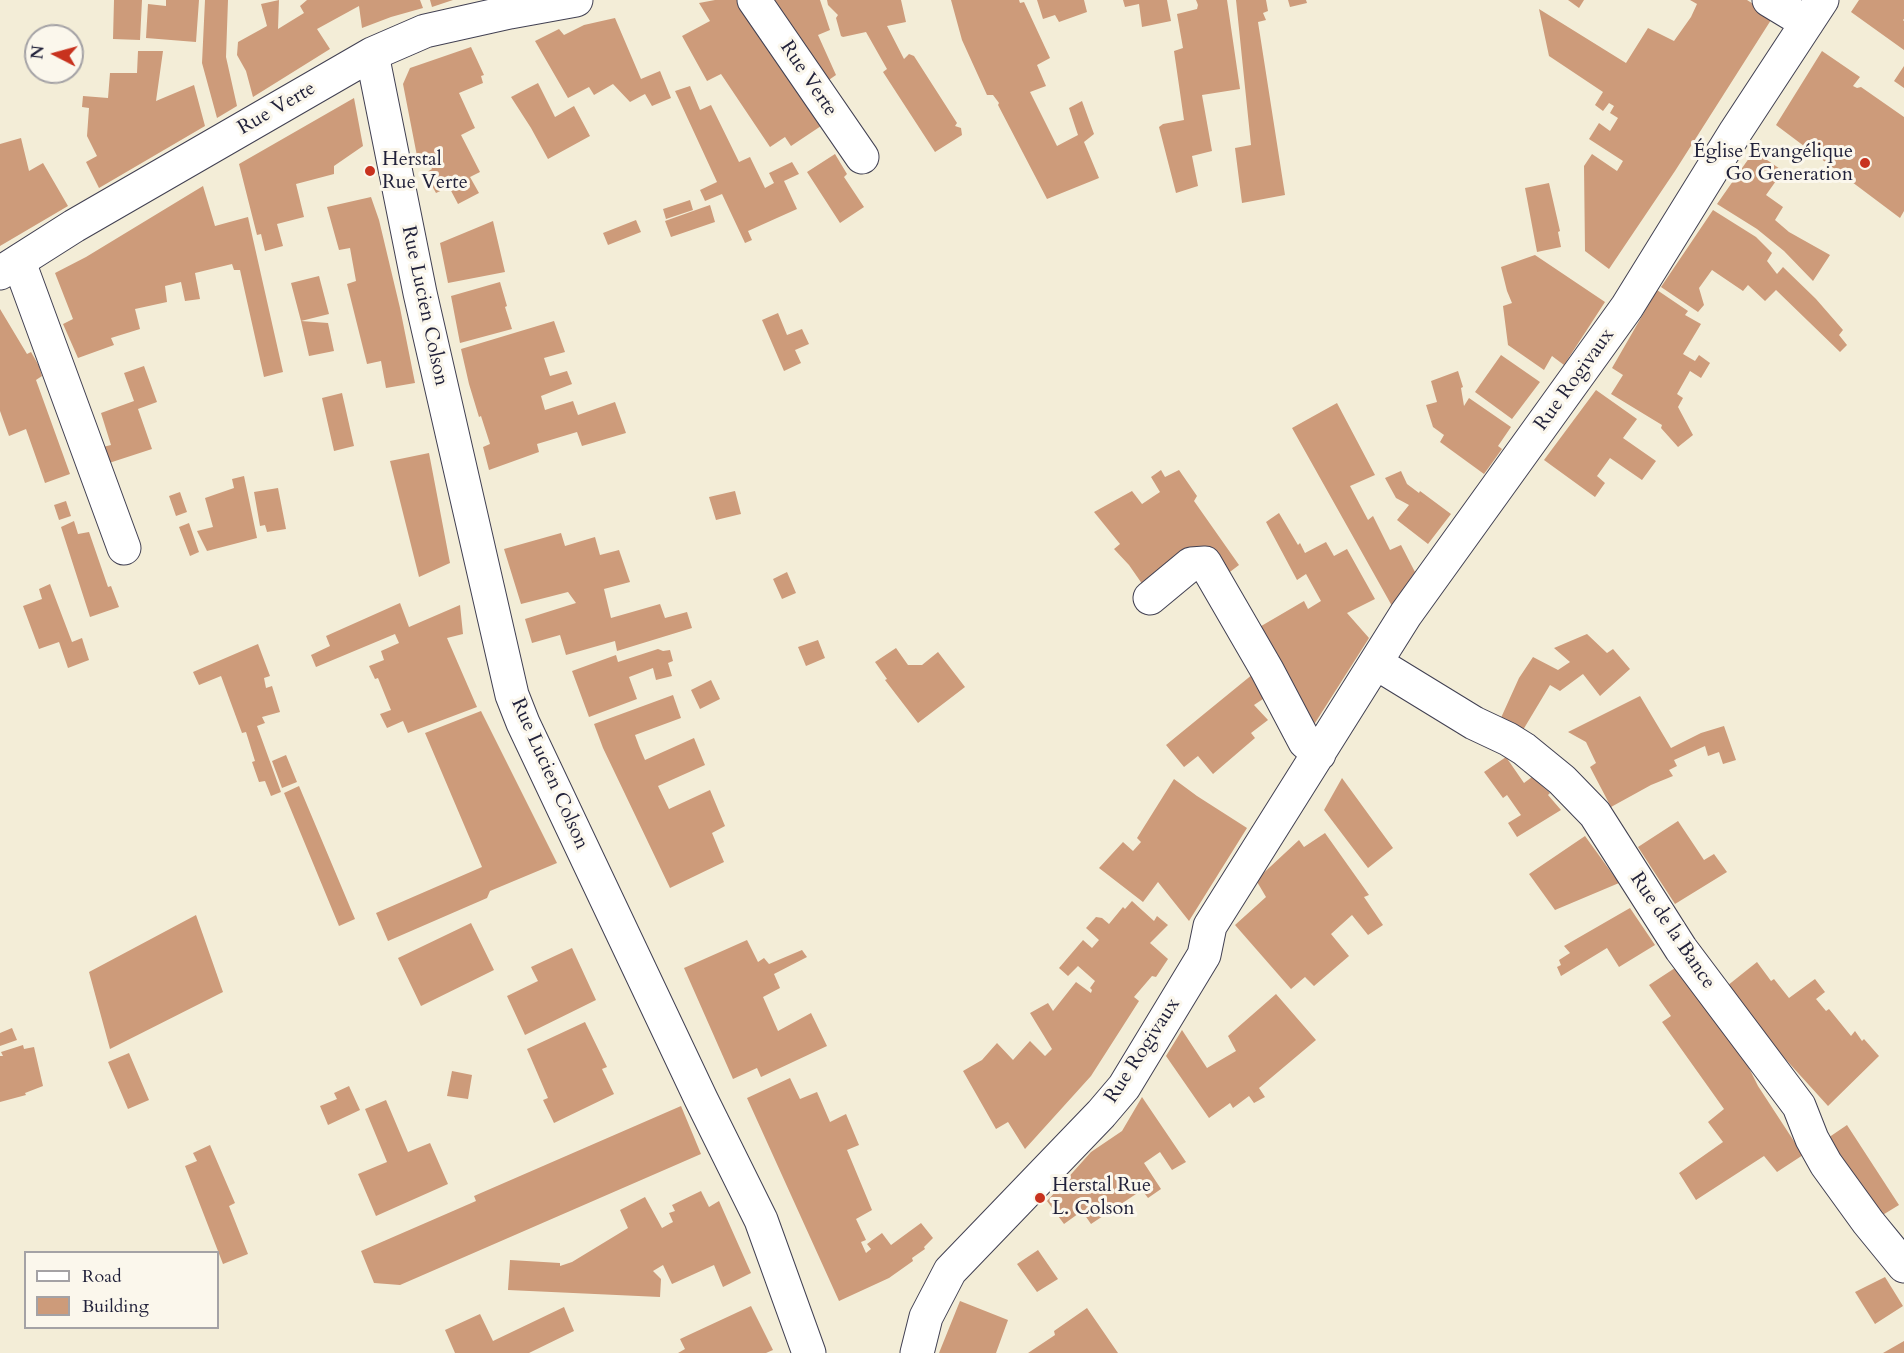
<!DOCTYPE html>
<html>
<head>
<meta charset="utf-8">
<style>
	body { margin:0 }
	#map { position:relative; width:1904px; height:1353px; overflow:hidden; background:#f3edd7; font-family:Cardo,serif }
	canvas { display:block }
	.legend { position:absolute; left:24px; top:1251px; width:195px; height:78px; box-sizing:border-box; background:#fbf7ec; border:2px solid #a4a2a5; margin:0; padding:8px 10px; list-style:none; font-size:18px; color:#22223b }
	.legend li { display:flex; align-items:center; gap:12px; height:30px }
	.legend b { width:30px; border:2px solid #a4a2a5 }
	.north { position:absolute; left:24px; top:24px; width:60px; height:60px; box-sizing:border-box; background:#fbf7ec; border:2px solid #a4a2a5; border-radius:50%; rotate:276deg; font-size:16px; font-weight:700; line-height:24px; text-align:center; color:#22223b }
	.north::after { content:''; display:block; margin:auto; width:21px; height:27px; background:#c8321e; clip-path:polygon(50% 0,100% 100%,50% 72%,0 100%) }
</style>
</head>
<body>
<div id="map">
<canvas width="1904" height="1353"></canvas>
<ul class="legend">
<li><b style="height:8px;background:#fff"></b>Road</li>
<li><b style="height:16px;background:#cd9b7a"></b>Building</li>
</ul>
<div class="north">N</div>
</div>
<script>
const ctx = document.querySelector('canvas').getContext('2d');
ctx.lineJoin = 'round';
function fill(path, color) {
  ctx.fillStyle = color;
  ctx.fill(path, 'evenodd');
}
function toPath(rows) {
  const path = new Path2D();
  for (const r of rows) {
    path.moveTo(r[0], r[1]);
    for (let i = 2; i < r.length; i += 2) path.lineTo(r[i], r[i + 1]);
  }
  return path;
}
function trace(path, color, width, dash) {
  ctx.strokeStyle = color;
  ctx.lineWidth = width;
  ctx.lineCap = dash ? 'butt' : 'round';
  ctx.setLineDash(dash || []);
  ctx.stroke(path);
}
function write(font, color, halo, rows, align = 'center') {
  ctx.font = font + ' Cardo,serif';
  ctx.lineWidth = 6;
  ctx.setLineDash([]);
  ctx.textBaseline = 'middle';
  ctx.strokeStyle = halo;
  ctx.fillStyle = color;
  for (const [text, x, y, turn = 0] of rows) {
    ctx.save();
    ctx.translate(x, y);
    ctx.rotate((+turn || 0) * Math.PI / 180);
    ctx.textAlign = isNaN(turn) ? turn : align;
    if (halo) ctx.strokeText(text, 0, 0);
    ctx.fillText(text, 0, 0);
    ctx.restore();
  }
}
const building = toPath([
	[114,0,142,0,140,40,113,39],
	[166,0,199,0,196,42,146,38,148,4,166,6],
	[205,0,228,0,226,57,237,106,217,118,202,63],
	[279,0,278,29,304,13,300,6,307,0,420,0,423,8,391,17,362,28,359,6,317,29,330,49,253,97,246,71,237,55,238,42,267,26,261,4],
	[430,0,453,0,432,7],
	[715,0,751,0,830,120,791,146,785,137,770,147,721,74,707,81,682,36,710,21,699,3],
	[767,0,820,0,830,30,818,35,836,75,823,84],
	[827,0,901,0,906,22,887,26,904,59,909,54,914,56,957,123,955,126,961,128,962,135,935,152,883,72,887,69,866,32,843,37,841,36,836,18,838,15,828,5],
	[951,0,1019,0,1020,3,1024,2,1050,58,1037,65,1046,86,1030,92,1057,146,1078,135,1069,108,1082,101,1094,134,1084,142,1099,178,1047,199,998,105,999,103,993,95,987,95,962,40],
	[1037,0,1084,0,1087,12,1059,22,1055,15,1043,19],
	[1123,0,1167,0,1171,21,1142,27,1139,4,1125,7],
	[1196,0,1227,0,1240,89,1202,95,1212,151,1192,156,1198,186,1176,193,1159,127,1163,124,1184,120,1174,51,1183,48,1177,14,1197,9,1198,5],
	[1236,0,1266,0,1268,11,1263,13,1266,20,1258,22,1285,195,1242,203,1235,148,1251,145],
	[1288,0,1306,0,1307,3,1290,7],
	[1568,0,1584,0,1579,8],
	[1690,0,1747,0,1758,7,1771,20,1675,171,1609,269,1585,251,1584,166,1592,154,1617,171,1623,161,1589,139,1599,123,1610,131,1618,118,1610,113,1614,106,1609,103,1603,111,1595,105,1603,92,1549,56,1539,9,1626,63,1648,28,1674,41,1691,17,1697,4],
	[1859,0,1904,0,1904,19,1903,20,1904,21,1904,50,1851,12],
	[615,18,641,79,660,71,671,98,652,106,645,94,630,102,613,84,594,95,589,87,568,98,535,41,559,29,564,35,584,25],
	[471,47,484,75,481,76,483,83,459,93,475,128,461,135,480,172,470,177,479,193,458,204,449,187,436,193,425,173,432,169,424,153,417,156,403,84,410,68],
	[138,51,163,51,156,101,194,85,205,126,99,188,86,162,97,156,87,136,89,108,82,107,83,96,108,98,110,73,137,73],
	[1822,51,1860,77,1853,86,1857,88,1861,87,1904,117,1904,211,1900,218,1776,125],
	[1904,66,1904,88,1894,81],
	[538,83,555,117,574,106,590,136,548,159,531,128,511,97],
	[690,86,700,110,711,105,739,162,750,157,765,188,774,183,769,173,792,162,799,174,784,181,797,209,748,231,752,240,745,243,722,194,705,201,700,190,717,182,675,91],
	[354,98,363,146,334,166,334,174,296,184,304,217,277,224,283,246,265,251,261,234,257,235,239,164],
	[21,138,29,171,43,163,68,206,0,246,0,144],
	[1754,151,1783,171,1766,195,1783,207,1775,220,1789,232,1830,255,1813,281,1784,251,1757,229,1717,204],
	[835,154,847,174,844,177,864,207,840,223,807,172],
	[1549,183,1560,231,1558,232,1561,247,1537,252,1525,188],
	[203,186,215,226,248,217,283,372,264,377,240,270,234,270,232,264,195,273,200,299,185,301,181,282,165,286,167,302,135,309,140,329,111,338,114,345,78,358,63,324,73,319,55,273,86,257],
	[371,197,379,220,400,308,415,383,386,388,381,361,367,364,347,284,356,281,350,248,339,250,327,207],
	[690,200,693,210,666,219,663,209],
	[710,205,715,222,671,237,665,221],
	[1713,210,1756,237,1772,253,1767,261,1777,274,1783,267,1816,299,1843,330,1839,335,1847,345,1840,352,1776,290,1765,301,1748,285,1743,291,1712,270,1699,288,1704,305,1698,312,1661,287],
	[636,220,641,232,608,245,603,233],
	[493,221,505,272,448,283,440,243],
	[1535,255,1605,302,1564,365,1552,356,1544,370,1508,345,1503,306,1512,303,1507,291,1501,267],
	[319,276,329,314,301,321,291,283],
	[500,282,507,306,505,307,512,329,460,343,451,296],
	[1657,290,1688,311,1685,315,1701,324,1683,354,1695,361,1699,355,1710,363,1701,378,1690,371,1677,394,1683,398,1678,407,1693,435,1678,447,1661,428,1662,425,1611,394,1623,375,1612,368],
	[0,309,27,354,31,352,39,366,42,376,36,380,70,474,45,483,26,429,9,436,0,411],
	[778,313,787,335,802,329,809,344,795,350,801,363,784,371,762,320],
	[301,321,328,323,334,351,309,356],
	[554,321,565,352,544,358,550,376,567,371,572,384,541,396,545,410,573,401,578,415,615,402,626,433,582,446,577,432,537,444,539,452,489,470,483,447,490,444,481,416,479,417,469,384,461,349],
	[1501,355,1540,382,1512,419,1475,392],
	[144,366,157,402,138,409,152,449,109,463,103,447,111,445,101,413,134,401,124,373],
	[1458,371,1463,387,1461,388,1464,406,1469,398,1511,427,1498,446,1502,449,1484,474,1440,442,1444,435,1433,427,1426,405,1437,402,1431,381],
	[1596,390,1637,419,1623,438,1656,461,1642,480,1610,458,1597,476,1605,483,1595,497,1544,460],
	[342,393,354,446,334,451,322,398],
	[1337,403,1375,475,1350,486,1368,520,1373,516,1390,550,1401,545,1415,572,1392,606,1292,428],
	[429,453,450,563,419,577,390,461],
	[1161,470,1165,477,1179,470,1197,496,1194,501,1239,565,1222,578,1200,547,1145,588,1129,565,1114,549,1120,544,1094,512,1132,491,1142,504,1160,492,1151,477],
	[1401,471,1407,484,1419,493,1420,491,1451,514,1428,544,1397,520,1409,505,1396,498,1385,478],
	[244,476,257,538,207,551,197,531,213,527,205,498,234,488,232,479],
	[278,488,286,529,267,532,265,525,260,526,254,492],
	[735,491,741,514,716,520,709,497],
	[180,492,187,512,176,516,169,496],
	[66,501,71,516,59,520,54,505],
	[1279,513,1298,545,1300,543,1305,553,1326,542,1334,556,1347,549,1375,599,1347,613,1369,638,1308,734,1251,632,1304,601,1308,609,1321,601,1306,574,1297,580,1266,522],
	[74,521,78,534,89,532,108,587,111,586,119,607,90,617,61,527],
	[189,523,199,552,190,556,179,527],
	[561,533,565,546,595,537,600,555,619,550,630,582,604,589,611,618,660,604,665,618,687,612,692,628,617,651,615,641,566,655,560,635,532,643,525,619,576,603,568,592,521,604,504,549],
	[787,572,796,593,782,599,773,579],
	[50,584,72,642,82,638,89,660,68,668,59,642,39,649,23,606,42,599,39,589],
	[400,603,409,627,460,605,463,634,447,638,477,707,408,733,403,721,387,728,380,714,391,710,378,678,375,679,369,666,384,660,381,651,399,643,395,634,316,667,311,655,330,646,326,636],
	[1587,634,1607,653,1613,649,1630,669,1600,696,1583,674,1560,691,1550,685,1523,730,1500,720,1519,678,1533,657,1558,670,1570,662,1554,648],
	[818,640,825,658,806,666,798,647],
	[258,644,270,676,264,678,266,688,272,686,280,712,262,717,265,723,257,726,281,792,271,796,265,781,259,782,252,762,255,761,246,732,242,733,221,676,199,685,193,672],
	[896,648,908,665,922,665,938,652,965,687,918,723,885,680,887,679,875,662],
	[658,649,663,651,670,650,673,661,668,663,672,676,656,680,653,668,629,677,637,699,589,717,572,671,616,655,618,662],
	[1253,674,1269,695,1254,705,1268,720,1251,733,1255,738,1213,774,1198,756,1184,767,1166,745],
	[711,680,720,699,700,709,691,690],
	[673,695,681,718,635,735,639,746,645,760,694,738,705,765,658,786,669,809,710,790,725,826,712,833,724,862,670,888,603,748,594,724],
	[1640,696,1671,748,1701,733,1724,726,1736,760,1723,764,1719,752,1708,756,1705,746,1674,760,1677,766,1669,770,1673,776,1651,785,1611,807,1590,767,1596,763,1586,742,1568,732],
	[481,711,557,863,490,891,487,898,388,941,376,913,482,867,425,733],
	[286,755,297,782,282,788,272,761],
	[1506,757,1524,783,1532,777,1550,793,1548,795,1561,810,1517,837,1508,823,1521,815,1507,795,1503,798,1484,772],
	[1342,778,1393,848,1368,868,1324,810],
	[1174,779,1197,796,1247,828,1189,921,1158,882,1143,902,1099,868,1123,842,1133,851,1141,842,1137,838],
	[299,786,355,919,339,926,284,793],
	[1678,821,1704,860,1714,854,1727,872,1675,904,1638,847],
	[1325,833,1369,895,1364,897,1383,925,1368,935,1352,915,1331,934,1349,956,1314,986,1305,977,1291,989,1235,925,1266,897,1256,880,1299,840,1304,847],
	[1585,836,1619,883,1555,910,1529,874],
	[1132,901,1154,921,1157,916,1168,925,1150,943,1168,959,1156,977,1152,976,1134,997,1139,1001,1091,1076,1025,1149,1008,1122,996,1129,963,1071,982,1060,997,1043,1013,1060,1030,1041,1045,1056,1052,1049,1030,1013,1048,1003,1053,1011,1076,982,1091,993,1092,990,1090,988,1095,981,1078,966,1068,976,1059,968,1083,940,1092,948,1099,940,1086,928,1096,917,1102,918,1109,924,1123,907,1125,909],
	[1630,908,1655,945,1619,967,1607,948,1561,976,1557,967,1561,965,1559,960,1570,953,1564,946],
	[196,915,223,992,110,1049,89,972],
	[471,923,494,970,421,1006,398,958],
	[747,940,758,962,764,958,769,964,802,950,807,957,774,974,780,988,763,997,778,1031,811,1013,827,1046,761,1077,757,1068,733,1079,684,968],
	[572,948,596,1000,525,1035,507,996,538,981,531,967],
	[1757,962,1771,981,1774,979,1789,998,1815,979,1825,992,1816,999,1826,1011,1829,1009,1851,1036,1855,1031,1862,1041,1864,1039,1879,1056,1828,1106,1779,1052,1727,986],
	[1675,968,1748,1066,1758,1086,1803,1155,1777,1172,1764,1156,1696,1200,1679,1173,1723,1142,1708,1122,1724,1109,1662,1022,1671,1016,1649,985],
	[1276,994,1316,1040,1259,1088,1265,1097,1254,1103,1249,1096,1233,1108,1230,1103,1209,1118,1166,1056,1182,1030,1207,1068,1236,1051,1228,1036],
	[585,1022,607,1067,602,1069,614,1094,554,1123,543,1100,548,1098,527,1049],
	[12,1028,17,1040,0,1046,0,1033],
	[23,1045,24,1049,34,1047,43,1086,25,1093,26,1095,0,1102,0,1056,3,1056,1,1052],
	[129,1053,149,1100,128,1109,108,1062],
	[452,1071,472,1075,468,1099,447,1096],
	[790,1078,800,1099,817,1092,830,1122,846,1114,859,1145,847,1150,872,1210,856,1219,866,1240,861,1242,866,1253,871,1249,867,1244,882,1233,891,1245,921,1223,933,1238,924,1247,925,1249,912,1258,913,1261,889,1278,839,1301,747,1098],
	[349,1086,360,1110,328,1125,320,1106,337,1099,334,1093],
	[1142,1097,1186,1162,1172,1170,1160,1152,1144,1163,1161,1189,1148,1198,1142,1190,1091,1224,1082,1211,1064,1224,1047,1201,1091,1152,1122,1131],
	[386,1100,408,1152,430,1143,448,1184,376,1216,358,1174,387,1162,365,1109],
	[681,1106,701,1154,400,1285,374,1283,361,1251,476,1201,474,1196],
	[1847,1125,1899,1205,1876,1219,1822,1142],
	[210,1145,235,1203,229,1206,248,1254,223,1264,185,1166,197,1161,193,1153],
	[701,1191,709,1207,719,1201,751,1273,723,1287,714,1265,672,1284,663,1265,653,1271,661,1279,660,1297,508,1290,510,1260,560,1263,560,1266,572,1262,628,1228,620,1210,645,1197,662,1228,673,1222,669,1213,675,1211,672,1205],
	[1038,1250,1058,1279,1037,1292,1017,1264],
	[1885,1277,1903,1306,1875,1324,1855,1292],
	[960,1301,1008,1320,996,1353,939,1353],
	[751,1306,773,1350,766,1353,678,1353,685,1349,680,1339],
	[564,1307,574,1331,529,1353,455,1353,445,1330,480,1314,493,1341],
	[1087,1308,1118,1353,1028,1353,1055,1335,1054,1331],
	[1904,1341,1904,1353,1883,1353]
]);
const minor = toPath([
	[754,0,862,157],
	[1769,0,1807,23],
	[372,54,420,293,512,695,523,723,701,1099,761,1220,809,1353],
	[19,262,124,548],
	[0,273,74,226,372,54,425,31,510,12,576,0],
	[1150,598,1191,564,1205,563,1267,670,1305,742,1319,754],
	[1376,663,1474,723,1508,739,1524,749,1562,780,1595,814,1681,949,1799,1106,1812,1139,1826,1164,1868,1222,1904,1266],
	[917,1353,926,1317,950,1271,1101,1114,1124,1087,1204,955,1210,926,1406,614,1627,307,1736,131,1822,0]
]);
const markers = [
	[1865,163,6,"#c8321e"],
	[370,171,6,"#c8321e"],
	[1040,1198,6,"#c8321e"]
];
const streetNames = [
	["Rue Verte",808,79,56],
	["Rue Verte",277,109,-30],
	["Rue Lucien Colson",424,306,78],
	["Rue Rogivaux",1575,380,-54],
	["Rue Lucien Colson",549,774,66],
	["Rue de la Bance",1672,931,56],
	["Rue Rogivaux",1143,1051,-57]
];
const poiNames = [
	["Église Evangélique",1853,152,"right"],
	["Go Generation",1853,175,"right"],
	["Herstal",382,160],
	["Rue Verte",382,183],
	["Herstal Rue",1052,1186],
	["L. Colson",1052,1209]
];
fill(building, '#cd9b7a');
trace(minor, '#414052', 35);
trace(minor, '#fff', 33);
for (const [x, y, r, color] of markers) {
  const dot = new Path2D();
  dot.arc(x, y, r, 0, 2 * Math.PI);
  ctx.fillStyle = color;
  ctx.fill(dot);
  trace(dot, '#fbf7ec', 2);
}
write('20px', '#22223b', '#fbf7ec', streetNames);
write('20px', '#22223b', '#fbf7ec', poiNames, 'left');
</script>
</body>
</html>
